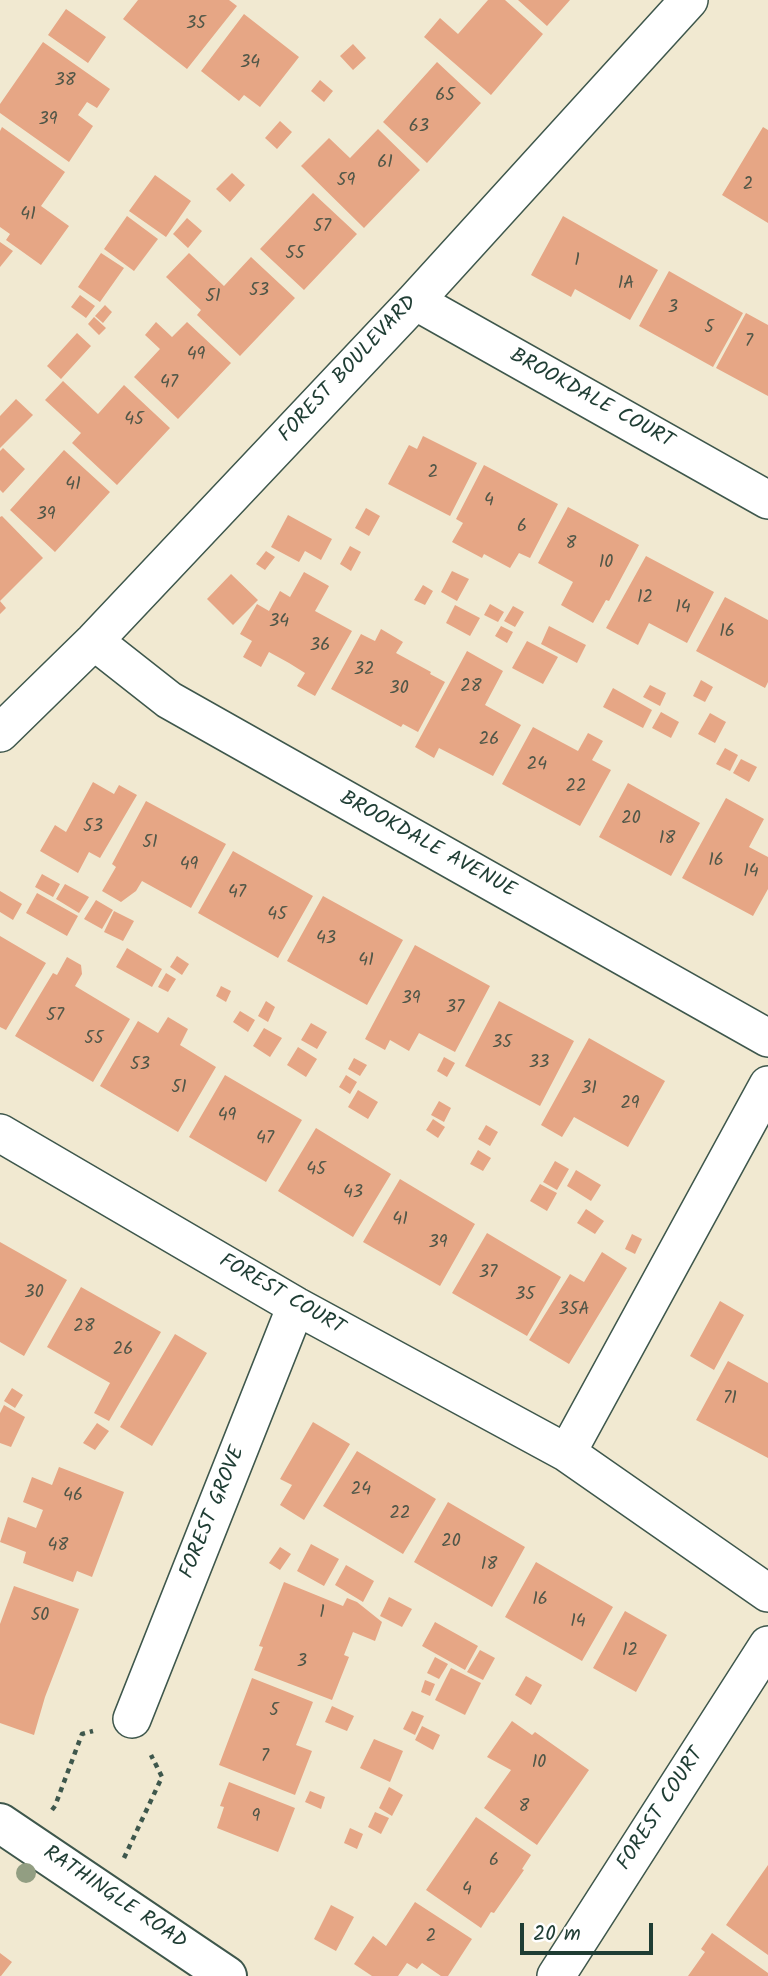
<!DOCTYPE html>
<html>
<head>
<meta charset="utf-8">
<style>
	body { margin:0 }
	#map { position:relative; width:768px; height:1976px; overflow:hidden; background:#f1e9d1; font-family:Kalam,sans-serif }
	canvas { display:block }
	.scale { position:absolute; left:520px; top:1923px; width:133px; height:32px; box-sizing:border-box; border:4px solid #1f3d34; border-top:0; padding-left:9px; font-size:21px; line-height:24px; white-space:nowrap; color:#1f3d34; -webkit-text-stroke:5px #fff; paint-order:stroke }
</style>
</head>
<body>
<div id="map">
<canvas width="768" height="1976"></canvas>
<div class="scale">20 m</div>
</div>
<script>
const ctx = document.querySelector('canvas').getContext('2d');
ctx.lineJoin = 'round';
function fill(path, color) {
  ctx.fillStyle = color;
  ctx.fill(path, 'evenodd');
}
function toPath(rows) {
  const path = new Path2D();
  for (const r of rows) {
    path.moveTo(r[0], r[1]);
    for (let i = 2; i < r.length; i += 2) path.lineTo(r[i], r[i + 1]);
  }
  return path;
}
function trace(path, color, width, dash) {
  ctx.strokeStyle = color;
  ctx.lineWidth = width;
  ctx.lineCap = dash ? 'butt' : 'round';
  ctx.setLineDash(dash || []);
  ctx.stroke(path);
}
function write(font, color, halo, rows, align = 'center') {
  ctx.font = font + ' Kalam,sans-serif';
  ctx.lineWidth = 6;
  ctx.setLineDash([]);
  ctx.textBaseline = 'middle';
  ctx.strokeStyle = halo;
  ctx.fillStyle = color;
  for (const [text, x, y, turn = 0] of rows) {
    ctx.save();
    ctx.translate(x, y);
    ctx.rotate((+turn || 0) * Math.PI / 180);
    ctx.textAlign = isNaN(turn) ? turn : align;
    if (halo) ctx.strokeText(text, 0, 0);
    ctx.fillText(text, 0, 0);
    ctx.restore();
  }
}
const building = toPath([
	[138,0,229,0,237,6,187,69,123,19],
	[488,0,505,0,543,34,491,95,424,37,440,18,458,34],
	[518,0,570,0,547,26],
	[66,9,106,37,88,63,48,35],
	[244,14,299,57,260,107,244,95,239,101,201,71],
	[43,42,110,89,97,108,87,102,78,115,93,126,69,162,0,113,0,104],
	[353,44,366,58,353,70,340,56],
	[437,62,481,103,427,163,383,122],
	[320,80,333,91,324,102,311,91],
	[280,121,292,132,277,149,265,138],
	[2,127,65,172,41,206,69,226,41,265,6,240,10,234,0,227,0,131],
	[763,127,768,130,768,223,722,195],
	[378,129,420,170,364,228,301,166,329,138,350,158],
	[232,173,245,185,230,202,216,189],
	[155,175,191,201,166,237,129,211],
	[313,193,357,234,304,290,260,249],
	[127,216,158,239,134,271,104,249],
	[563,216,658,270,630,320,575,289,571,297,531,275],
	[187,218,202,231,188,248,173,234],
	[0,242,13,251,0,267],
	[101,253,124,268,100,302,78,287],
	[189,253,224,286,251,257,295,298,240,356,197,315,201,310,166,277],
	[669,271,743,313,713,367,639,326],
	[80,295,95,306,86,318,71,307],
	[105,305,112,312,103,323,95,316],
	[746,313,768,325,768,396,716,368],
	[94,317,106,328,99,335,88,324],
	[156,322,172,337,187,322,231,363,178,419,134,377,160,349,145,335],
	[77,333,91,346,61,379,47,366],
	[63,381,98,414,124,385,170,428,117,485,72,443,81,433,45,400],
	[16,399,33,415,0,448,0,416],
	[423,436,477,463,450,516,388,484,409,445,417,449],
	[3,448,25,469,3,493,0,490,0,451],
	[64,450,110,492,55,552,10,510],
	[484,465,558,504,530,558,519,553,510,568,484,554,482,558,452,542,463,523,456,519],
	[568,507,639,545,609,601,606,600,593,623,561,605,573,582,538,563],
	[366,508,380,516,369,536,355,528],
	[288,515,332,539,321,560,305,551,299,562,271,547],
	[2,516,43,558,0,601,6,608,0,614,0,517],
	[350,546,361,552,351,571,340,564],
	[266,551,275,557,265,570,256,564],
	[646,556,714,592,687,643,649,623,638,645,606,628],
	[452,571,469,579,457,601,441,592],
	[304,572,329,586,315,611,352,631,315,696,297,686,305,673,289,663,269,652,261,667,243,657,252,641,240,634,257,604,269,611,280,591,290,597],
	[231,574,258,600,233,625,207,599],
	[423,585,433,591,425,605,414,600],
	[725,597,768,620,768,682,765,688,696,651],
	[490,604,504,612,498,622,484,615],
	[455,605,480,618,470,636,446,623],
	[513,606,524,612,515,627,504,621],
	[501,626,513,632,507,643,495,636],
	[549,626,586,645,577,663,541,644],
	[381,629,403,642,396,653,431,672,430,674,445,682,418,732,403,724,401,727,331,689,361,634,375,641],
	[527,641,558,657,543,684,512,668],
	[467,651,503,671,485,705,521,725,493,776,439,748,434,758,415,747],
	[701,680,713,687,705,702,693,696],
	[650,685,666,693,660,706,643,697],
	[613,688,652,710,643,728,603,707],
	[661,712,679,722,671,738,652,728],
	[710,713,726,722,715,743,698,734],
	[533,727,578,751,588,733,603,741,592,760,611,770,580,826,502,784],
	[725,748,738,755,730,771,716,764],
	[741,759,757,767,749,782,733,773],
	[93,782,114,794,119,785,137,795,100,858,89,852,78,873,40,851,55,825,66,832],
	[628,783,700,823,671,876,599,837],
	[726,798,764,819,749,847,768,857,768,889,753,916,682,878],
	[146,801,226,844,191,908,142,881,136,891,121,902,102,891,116,867,112,864],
	[233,851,313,896,278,958,198,913],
	[42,874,60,884,53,897,35,887],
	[65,884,89,897,79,913,56,899],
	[0,891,22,904,13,920,0,912],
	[37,893,78,916,67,936,26,913],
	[323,896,403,940,367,1005,287,961],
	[96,900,113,910,102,929,84,919],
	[114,911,134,921,123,941,104,932],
	[0,936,46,963,6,1030,0,1027],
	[415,945,490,986,455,1052,419,1033,409,1051,390,1040,385,1050,365,1039],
	[127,948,162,969,152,987,116,967],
	[177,956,189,964,182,975,170,967],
	[67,957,81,965,82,974,75,986,130,1019,93,1082,15,1036,53,973,57,975],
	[166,973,176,979,168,992,158,987],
	[221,986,231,991,226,1002,216,996],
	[266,1001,275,1007,268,1022,258,1016],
	[499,1001,574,1041,540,1106,465,1066],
	[240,1011,255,1020,248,1032,233,1022],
	[168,1017,188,1029,180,1045,216,1067,178,1132,100,1086,138,1021,158,1033],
	[311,1023,327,1032,317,1049,301,1040],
	[264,1028,282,1038,270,1057,253,1046],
	[589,1038,665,1081,628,1147,574,1117,562,1137,541,1125],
	[298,1047,317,1059,306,1077,287,1065],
	[444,1057,455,1063,447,1077,437,1071],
	[354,1058,367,1065,360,1076,348,1069],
	[225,1075,302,1120,266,1182,189,1137],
	[346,1075,357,1082,350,1094,339,1087],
	[358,1090,378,1102,368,1119,348,1107],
	[439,1101,451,1108,444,1122,431,1115],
	[433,1119,445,1127,438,1138,426,1130],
	[486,1125,498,1132,490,1146,478,1139],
	[316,1128,391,1174,353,1237,278,1191],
	[478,1150,491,1158,483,1171,470,1164],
	[555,1161,569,1169,557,1190,543,1182],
	[576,1170,601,1185,591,1201,567,1186],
	[400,1179,475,1224,440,1286,363,1242],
	[540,1184,557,1193,547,1211,530,1201],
	[586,1209,604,1221,595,1234,577,1223],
	[487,1233,561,1277,527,1336,452,1293],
	[632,1234,642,1239,635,1254,625,1249],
	[0,1242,67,1280,24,1356,0,1342],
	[602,1252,627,1268,569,1364,529,1340,570,1274,584,1282],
	[81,1287,161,1332,109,1421,94,1413,110,1383,47,1347],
	[720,1301,744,1315,714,1370,690,1356],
	[175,1334,207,1353,152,1446,120,1427],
	[728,1361,768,1383,768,1458,696,1420],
	[12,1388,23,1395,15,1408,4,1401],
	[4,1405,25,1417,11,1447,0,1443,0,1413],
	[313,1422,350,1444,304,1520,280,1505,292,1485,280,1479],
	[97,1423,109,1431,95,1450,83,1443],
	[357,1451,436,1499,403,1554,323,1506],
	[59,1467,124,1492,92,1577,77,1571,73,1582,23,1563,26,1552,0,1542,8,1517,36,1528,43,1510,23,1502,32,1477,52,1485],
	[448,1502,525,1547,492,1607,414,1562],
	[311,1544,339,1559,324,1586,297,1571],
	[280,1547,291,1554,280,1570,269,1563],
	[536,1562,613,1607,582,1661,505,1617],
	[346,1565,374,1581,363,1602,335,1585],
	[284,1582,343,1606,347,1598,357,1602,382,1622,375,1641,353,1632,344,1655,349,1657,332,1700,254,1670,263,1647,259,1646],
	[14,1586,79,1609,45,1697,34,1735,0,1723,0,1624],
	[389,1597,412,1609,402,1627,380,1616],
	[625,1611,667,1635,636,1692,593,1668],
	[435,1622,478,1646,465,1670,422,1646],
	[480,1650,495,1658,483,1680,467,1672],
	[435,1657,448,1664,439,1679,427,1673],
	[451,1668,481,1683,465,1715,435,1700],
	[526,1676,542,1685,531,1705,515,1695],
	[252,1678,313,1702,296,1745,312,1751,295,1795,219,1765],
	[425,1680,435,1684,430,1696,421,1692],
	[332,1706,354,1716,347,1731,325,1722],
	[412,1711,424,1716,415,1735,403,1729],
	[512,1721,532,1735,535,1732,589,1770,537,1845,484,1808,511,1770,487,1757],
	[422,1726,440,1735,433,1750,415,1740],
	[374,1739,403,1751,390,1782,360,1768],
	[229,1782,295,1808,278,1852,217,1828,224,1807,220,1806],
	[389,1787,403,1795,392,1816,379,1808],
	[310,1791,325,1797,321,1809,305,1802],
	[375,1812,389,1818,381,1834,368,1827],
	[476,1817,531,1855,522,1869,524,1870,494,1913,491,1912,481,1928,426,1890],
	[350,1828,363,1834,357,1849,344,1843],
	[768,1865,768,1955,726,1925],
	[415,1902,472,1939,448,1976,441,1976,422,1963,417,1969,407,1963,398,1976,372,1976,354,1964,373,1936,386,1946],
	[331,1905,354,1917,336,1951,314,1939],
	[712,1933,768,1973,768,1976,688,1976,705,1952,701,1949],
	[0,1953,12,1962,1,1976,0,1976]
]);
const path = toPath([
	[52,1810,55,1806,82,1734,93,1731],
	[124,1858,162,1777,151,1755]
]);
const minor = toPath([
	[415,301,768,500],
	[94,641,169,700,768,1038],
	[0,733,94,641,415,301,689,0],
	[768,1085,567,1453,768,1593],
	[0,1133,296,1306,567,1453],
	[132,1719,296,1306],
	[556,1976,768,1645]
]);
const tertiary = toPath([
	[0,1823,227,1976]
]);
const trees = [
	[26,1873]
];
const numberNames = [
	["35",196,25],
	["34",250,64],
	["38",65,82],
	["65",445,97],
	["39",48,121],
	["63",419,128],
	["61",385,164],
	["59",346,182],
	["2",748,186],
	["41",28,216],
	["57",322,228],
	["55",295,255],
	["1",577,262],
	["1A",626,285],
	["53",259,292],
	["51",213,298],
	["3",673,309],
	["5",709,329],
	["7",749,343],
	["49",196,356],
	["47",169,384],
	["45",134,421],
	["2",433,474],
	["41",73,486],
	["4",489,502],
	["39",46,516],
	["6",522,528],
	["8",571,545],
	["10",606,564],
	["12",645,599],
	["14",683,609],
	["34",279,623],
	["16",727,633],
	["36",320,647],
	["32",364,671],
	["28",471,688],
	["30",399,690],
	["26",489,741],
	["24",537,766],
	["22",576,788],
	["20",631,820],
	["53",93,828],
	["18",667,840],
	["51",150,844],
	["16",716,862],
	["49",189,866],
	["14",751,873],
	["47",237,894],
	["45",277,916],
	["43",326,940],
	["41",366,962],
	["39",411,1000],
	["37",455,1009],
	["57",55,1017],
	["55",94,1040],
	["35",502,1044],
	["33",539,1064],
	["53",140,1066],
	["51",179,1089],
	["31",589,1090],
	["29",630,1105],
	["49",227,1117],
	["47",265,1140],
	["45",316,1171],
	["43",353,1194],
	["41",400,1221],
	["39",438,1244],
	["37",488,1274],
	["30",34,1294],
	["35",525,1296],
	["35A",574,1311],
	["28",84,1328],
	["26",123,1351],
	["71",730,1400],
	["24",361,1491],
	["46",73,1497],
	["22",400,1515],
	["20",451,1543],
	["48",58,1547],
	["18",489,1566],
	["16",540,1601],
	["1",322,1614],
	["50",40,1617],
	["14",578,1623],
	["12",630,1652],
	["3",302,1663],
	["5",274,1712],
	["7",265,1758],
	["10",539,1764],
	["8",524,1808],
	["9",256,1818],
	["6",494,1862],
	["4",467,1891],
	["2",431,1938]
];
const streetNames = [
	["FOREST BOULEVARD",349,370,-47],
	["BROOKDALE COURT",591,400,29],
	["BROOKDALE AVENUE",427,846,29],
	["FOREST COURT",281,1296,30],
	["FOREST GROVE",214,1513,-68],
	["FOREST COURT",662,1810,-57],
	["RATHINGLE ROAD",114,1899,34]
];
fill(building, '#e6a685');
trace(minor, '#3e574c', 40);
trace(tertiary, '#3e574c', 42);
trace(path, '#3e574c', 4.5, [5, 5]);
trace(minor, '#fff', 37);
trace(tertiary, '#fff', 38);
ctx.fillStyle = '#929e82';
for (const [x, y] of trees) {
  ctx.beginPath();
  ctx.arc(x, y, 10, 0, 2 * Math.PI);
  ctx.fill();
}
write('18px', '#515748', null, numberNames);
write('21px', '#1f3d34', '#fff', streetNames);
</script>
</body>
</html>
